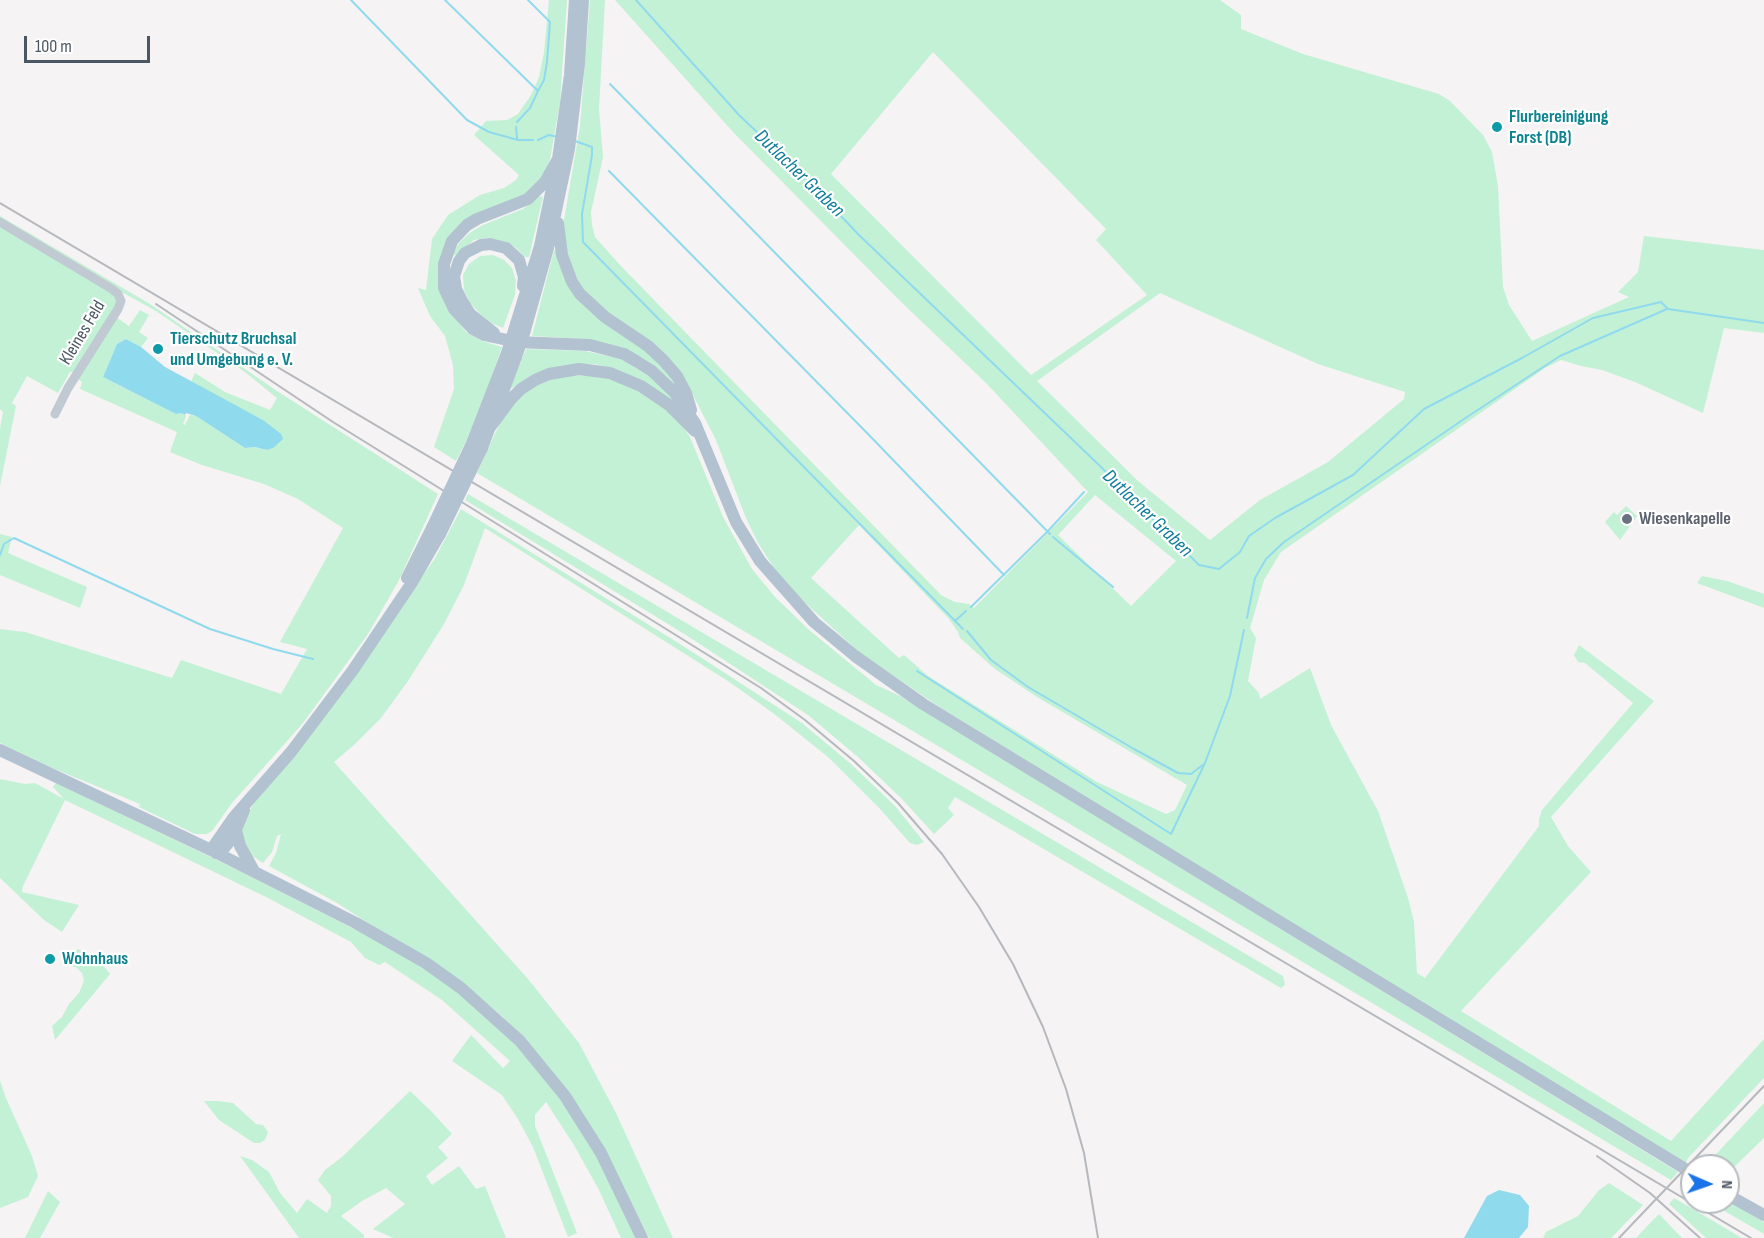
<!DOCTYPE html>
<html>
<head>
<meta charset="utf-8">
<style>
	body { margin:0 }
	#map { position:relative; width:1764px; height:1238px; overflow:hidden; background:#f5f3f3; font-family:"Sofia Sans Condensed",sans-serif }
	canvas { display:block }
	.north { position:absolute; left:1680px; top:1154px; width:60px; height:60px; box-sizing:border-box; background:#fff; border:2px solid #b7bbc0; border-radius:50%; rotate:92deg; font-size:16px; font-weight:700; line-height:24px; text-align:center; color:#4a5661 }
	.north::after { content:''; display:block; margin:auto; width:21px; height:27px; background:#1a73e8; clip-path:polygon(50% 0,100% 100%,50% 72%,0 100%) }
	.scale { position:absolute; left:24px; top:36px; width:126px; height:27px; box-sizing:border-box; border:3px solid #4a5661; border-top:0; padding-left:8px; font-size:18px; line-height:21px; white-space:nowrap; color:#4a5661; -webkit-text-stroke:4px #fff; paint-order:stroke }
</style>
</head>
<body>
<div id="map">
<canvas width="1764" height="1238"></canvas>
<div class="north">N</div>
<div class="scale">100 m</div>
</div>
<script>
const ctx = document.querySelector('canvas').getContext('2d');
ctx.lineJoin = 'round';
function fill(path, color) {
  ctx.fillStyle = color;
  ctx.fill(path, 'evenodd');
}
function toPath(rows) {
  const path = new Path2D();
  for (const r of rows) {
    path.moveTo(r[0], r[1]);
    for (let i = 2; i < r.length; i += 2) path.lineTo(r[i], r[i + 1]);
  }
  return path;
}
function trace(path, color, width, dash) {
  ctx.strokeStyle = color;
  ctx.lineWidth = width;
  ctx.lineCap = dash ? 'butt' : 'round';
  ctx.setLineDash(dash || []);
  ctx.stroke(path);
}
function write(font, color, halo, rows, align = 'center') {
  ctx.font = font + ' "Sofia Sans Condensed",sans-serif';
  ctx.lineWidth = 4.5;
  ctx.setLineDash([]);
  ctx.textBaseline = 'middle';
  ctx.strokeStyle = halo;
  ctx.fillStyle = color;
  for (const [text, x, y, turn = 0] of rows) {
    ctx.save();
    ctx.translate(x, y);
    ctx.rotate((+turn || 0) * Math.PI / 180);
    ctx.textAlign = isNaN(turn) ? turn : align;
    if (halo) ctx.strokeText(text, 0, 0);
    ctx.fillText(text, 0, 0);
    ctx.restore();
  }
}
const green = toPath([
	[549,0,567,0,560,102,550,160,541,180,529,193,455,230,443,249,440,280,452,314,466,332,482,341,502,347,477,419,456,461,434,447,454,389,453,365,445,336,430,316,418,288,426,290,432,239,448,215,480,195,504,188,516,180,519,175,474,135,486,121,507,120,518,114,531,95,539,77,544,52],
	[590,0,605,0,599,109,603,157,591,212,592,225,595,237,619,264,941,595,955,602,969,604,974,608,1088,492,986,383,898,299,733,132,615,0,1220,0,1241,15,1241,29,1303,54,1439,94,1450,101,1483,135,1492,152,1498,186,1503,287,1509,305,1532,341,1629,297,1618,292,1638,272,1644,236,1764,250,1764,333,1724,328,1703,413,1635,382,1602,370,1581,366,1561,360,1545,368,1281,552,1264,580,1250,628,1256,638,1248,681,1259,693,1260,699,1310,668,1331,725,1378,811,1408,898,1414,922,1417,973,1425,978,1539,826,1539,819,1542,810,1633,703,1585,663,1578,662,1574,655,1579,645,1654,701,1551,817,1568,846,1591,872,1461,1011,1671,1141,1764,1039,1764,1078,1688,1158,1685,1165,938,706,859,652,801,599,778,574,758,543,746,518,716,440,692,393,582,289,568,260,563,233,564,220,580,126],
	[933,52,1106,229,1096,240,1147,295,1031,375,831,174],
	[1160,293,1318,364,1405,392,1404,399,1328,462,1260,500,1210,540,1138,481,1037,381],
	[1095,495,1176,561,1131,606,1058,535],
	[859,525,949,619,958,632,960,638,995,669,1037,697,1187,785,1175,810,1166,814,1097,782,928,676,904,655,899,658,811,578],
	[540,196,543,197,529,257,525,257,515,247,506,242,486,238,474,240,455,256,453,252,460,242,471,232,483,225,523,209],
	[0,216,150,304,277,391,438,494,398,582,368,634,303,723,232,803,212,831,207,834,195,834,139,807,140,804,50,767,0,743,0,629,25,632,172,678,181,660,281,694,307,649,280,642,343,528,298,499,264,484,202,465,170,452,177,432,80,389,82,382,78,379,116,317,129,326,140,310,149,315,139,332,148,338,141,347,126,339,117,344,103,377,176,414,181,413,185,415,186,416,183,424,185,425,190,415,196,416,245,448,255,447,267,450,273,448,263,420,191,382,195,373,225,392,270,410,277,398,245,372,156,311,116,289,118,301,76,372,70,372,58,393,27,376,12,403,16,406,0,486,0,429,3,412,0,409],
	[554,250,556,250,565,277,660,363,681,391,656,367,625,349,586,339,532,336],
	[493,255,504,260,512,268,516,281,515,295,503,328,491,323,481,315,470,303,464,290,463,275,469,264,480,256],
	[526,349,585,351,621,359,649,376,670,395,679,407,643,381,612,368,594,364,578,364,548,369,532,375,509,390],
	[562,375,609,376,654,398,681,424,690,437,723,517,752,569,775,597,808,629,876,685,900,696,1678,1172,1671,1180,477,473,504,414,524,391],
	[468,494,1283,976,1285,985,1281,988,955,797,948,808,954,815,934,834,902,799,858,757,808,715,686,635,465,500],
	[1626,506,1637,516,1620,540,1605,522,1614,512,1617,515],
	[461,509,680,644,802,723,851,764,895,806,924,842,917,845,910,843,881,810,828,757,773,713,728,681,485,528,464,585,444,624,408,681,381,718,354,745,334,762,528,979,579,1043,616,1113,673,1238,649,1238,604,1150,569,1093,542,1059,503,1017,464,984,337,903,269,866,276,853,281,834,277,836,272,852,263,863,251,855,245,849,241,831,244,820,253,805,434,560],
	[0,534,12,537,8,553,87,587,80,608,0,575],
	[1702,576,1727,581,1764,594,1764,608,1697,583],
	[0,779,25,784,35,783,64,799,53,787,56,783,244,873,382,943,441,977,526,1053,561,1095,593,1149,636,1238,621,1238,599,1190,574,1145,546,1102,535,1115,535,1126,577,1233,568,1237,533,1147,518,1119,502,1095,452,1061,471,1035,503,1068,510,1061,442,1000,385,962,379,965,365,958,351,942,268,898,65,800,23,886,22,892,79,905,62,932,44,920,0,878],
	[78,949,102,964,110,974,55,1040,52,1026,62,1017,69,1004,79,993,84,981,82,973,77,968,65,963,68,956],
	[0,1080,5,1096,32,1156,38,1176,28,1197,0,1208],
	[410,1091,432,1112,452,1134,438,1147,448,1158,426,1176,432,1185,459,1166,476,1189,485,1186,506,1238,393,1238,373,1229,405,1204,386,1188,362,1201,341,1216,364,1235,364,1238,299,1238,240,1156,252,1160,269,1172,280,1193,297,1213,307,1199,327,1213,331,1206,331,1196,318,1180,325,1170,342,1157],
	[204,1101,218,1101,233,1103,256,1124,263,1125,268,1132,265,1140,260,1143,254,1143,219,1120],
	[1764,1103,1764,1138,1728,1173,1728,1166,1705,1166],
	[1609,1183,1643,1205,1611,1238,1543,1238,1546,1232,1578,1216,1599,1190],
	[48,1191,60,1202,40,1238,25,1238],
	[1674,1198,1742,1238,1706,1238,1669,1204],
	[1728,1201,1764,1222,1764,1234,1709,1202],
	[1659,1214,1682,1238,1636,1238,1652,1221]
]);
const water = toPath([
	[126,339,141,347,165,367,263,420,281,434,283,439,273,448,267,450,255,447,245,448,196,416,186,413,185,415,181,413,176,414,103,377,117,344],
	[1499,1190,1520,1195,1529,1206,1528,1227,1519,1238,1464,1238,1487,1196]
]);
const stream = toPath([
	[351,0,467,120,489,132,518,140,533,140],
	[445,0,538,91],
	[636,0,739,115,801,174,859,235,1099,465,1199,565,1219,569,1240,552,1249,536,1275,518,1353,475,1424,409,1522,358,1593,318,1661,302,1668,309,1764,323],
	[610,84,1050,534],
	[517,122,530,108,538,91,544,80,547,62,550,22,528,0],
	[516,127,517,139],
	[538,140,549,135,558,137],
	[575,141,592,147,592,155,582,214,583,242,963,629],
	[609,171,870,436,1004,575],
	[1053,537,1113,587],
	[0,555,4,544,14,538,210,629,273,649,313,659],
	[971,607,1047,532,1084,492],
	[1247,618,1255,578,1266,559,1284,542,1467,417,1560,356,1667,309],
	[955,621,966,611],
	[967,631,991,660,1028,687,1134,749,1178,773,1191,774,1204,764],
	[917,671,1171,834,1205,763,1230,696,1244,630]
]);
const minor = toPath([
	[0,222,112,289,118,294,121,301,118,309,68,388,55,414]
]);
const major = toPath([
	[558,159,545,182,528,199,477,219,467,225,452,241,444,264,444,288,454,309,473,329,484,335,517,342,590,345,624,354,636,361,652,371,674,392,695,423,736,522,760,561,814,622,855,656,923,704,1692,1173],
	[558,223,562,255,572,282,580,294,605,317,648,346,663,360,677,376,686,393,691,410],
	[516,324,540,246,558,159,570,75,575,0],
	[525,330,548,248,569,149,579,64,583,0],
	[494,333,470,314,462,301,456,289,454,276,459,261,465,253,481,245,490,244,506,248,519,260,524,277,523,286],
	[488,430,511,399,521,389,535,380,549,374,579,369,610,373,641,386,669,405,695,431],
	[473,441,507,353],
	[482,448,516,357],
	[407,578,432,528],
	[0,750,211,850,356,923,426,963,461,988,520,1041,565,1096,601,1153,642,1238],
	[236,830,240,846,254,871],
	[211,850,234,817,291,752,353,670,411,584,440,534],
	[216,853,225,847,233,837,244,810],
	[1728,1195,1764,1215]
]);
const rail = toPath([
	[0,203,1751,1238],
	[156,304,333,422,761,688,805,720,854,761,898,803,942,854,979,907,1013,964,1043,1027,1066,1089,1084,1153,1098,1238],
	[1597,1156,1650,1193,1700,1238],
	[1619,1238,1764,1086]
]);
const majorBridge = toPath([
	[507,353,516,324],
	[516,357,525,330],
	[432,528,473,441],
	[440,534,482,448]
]);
const markers = [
	[1497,127,6,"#0f9aa8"],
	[158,349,6,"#0f9aa8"],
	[1627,519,6,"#6b7280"],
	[50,959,6,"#0f9aa8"]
];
const cultureNames = [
	["Flurbereinigung",1509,117],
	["Forst (DB)",1509,138],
	["Tierschutz Bruchsal",170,339],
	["und Umgebung e. V.",170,360],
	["Wohnhaus",62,959]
];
const streetNames = [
	["Kleines Feld",83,333,-59]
];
const worshipNames = [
	["Wiesenkapelle",1639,519]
];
const waterNames = [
	["Dutlacher Graben",799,174,44],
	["Dutlacher Graben",1147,514,44]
];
fill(green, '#c3f1d5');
fill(water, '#90daee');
trace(stream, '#90daee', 2);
trace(minor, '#c1cad2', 9);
trace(major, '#b3c2d1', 12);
trace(rail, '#b5b8bd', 2);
trace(majorBridge, '#b3c2d1', 12);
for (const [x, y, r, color] of markers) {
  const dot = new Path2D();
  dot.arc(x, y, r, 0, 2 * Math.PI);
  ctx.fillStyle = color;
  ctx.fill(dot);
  trace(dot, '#fff', 2);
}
write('bold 18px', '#0d838f', '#fff', cultureNames, 'left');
write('18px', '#4a5661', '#fff', streetNames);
write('bold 18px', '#5b616d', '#fff', worshipNames, 'left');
write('italic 20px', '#0c7c9b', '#fff', waterNames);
</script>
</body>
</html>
